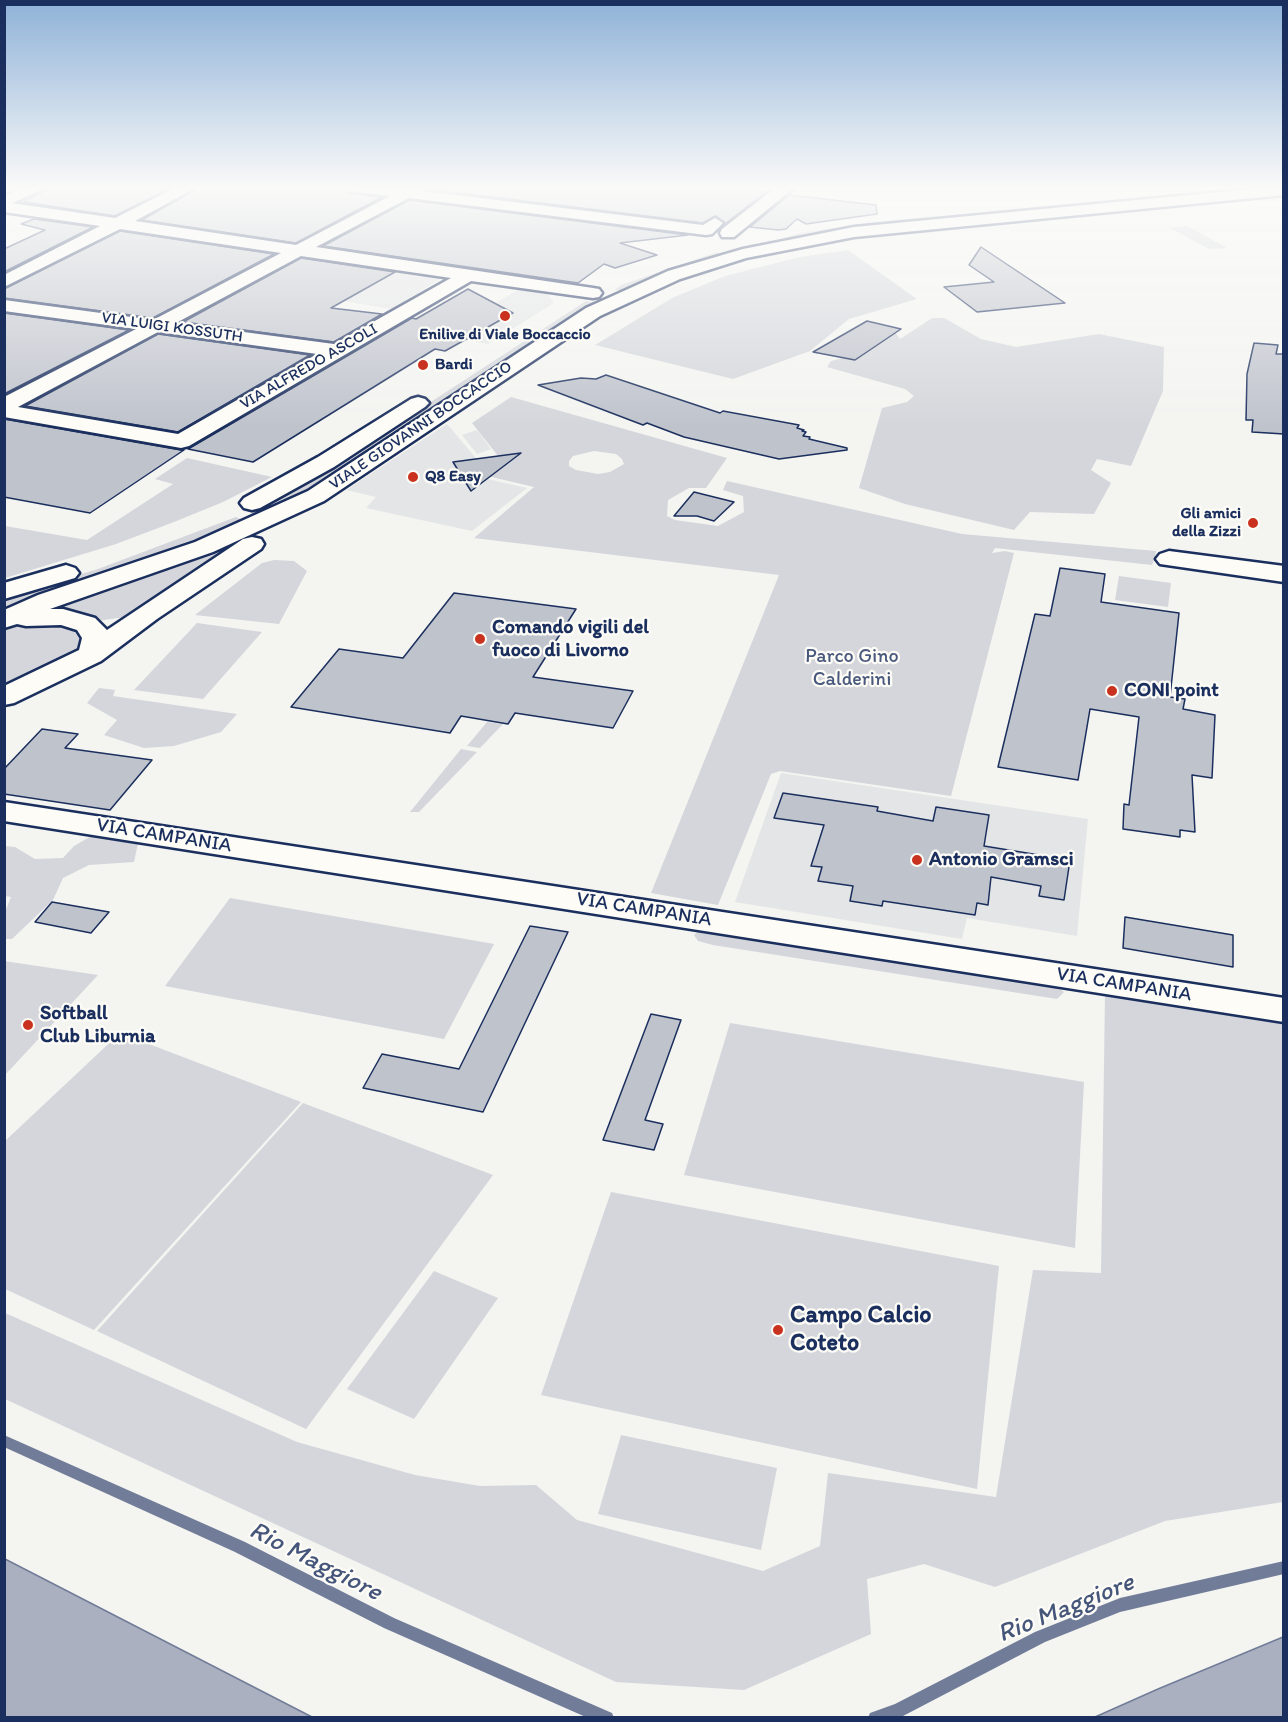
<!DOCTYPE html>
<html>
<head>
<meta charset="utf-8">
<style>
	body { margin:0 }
	#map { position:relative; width:1288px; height:1722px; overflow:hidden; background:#f4f4f1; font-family:Itim,sans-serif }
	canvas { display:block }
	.frame { position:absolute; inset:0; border:6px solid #1b2f5e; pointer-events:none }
</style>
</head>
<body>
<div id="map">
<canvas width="1288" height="1722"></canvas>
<div class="frame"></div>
</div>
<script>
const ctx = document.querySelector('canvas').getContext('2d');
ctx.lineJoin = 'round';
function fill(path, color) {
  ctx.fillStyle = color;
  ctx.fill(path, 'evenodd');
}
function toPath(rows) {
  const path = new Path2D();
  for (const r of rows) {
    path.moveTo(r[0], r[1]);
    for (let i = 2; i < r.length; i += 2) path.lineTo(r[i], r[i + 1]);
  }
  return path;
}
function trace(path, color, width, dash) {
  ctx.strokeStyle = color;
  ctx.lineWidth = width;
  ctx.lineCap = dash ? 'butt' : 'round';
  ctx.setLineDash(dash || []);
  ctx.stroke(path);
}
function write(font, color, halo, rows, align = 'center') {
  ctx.font = font + ' Itim,sans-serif';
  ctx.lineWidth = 4.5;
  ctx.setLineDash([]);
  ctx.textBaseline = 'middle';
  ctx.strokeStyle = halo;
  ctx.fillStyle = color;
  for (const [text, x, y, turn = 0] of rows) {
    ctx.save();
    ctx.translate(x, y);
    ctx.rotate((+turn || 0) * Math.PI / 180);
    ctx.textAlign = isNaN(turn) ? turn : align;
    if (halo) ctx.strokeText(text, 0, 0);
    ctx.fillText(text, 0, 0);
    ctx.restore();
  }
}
const built = toPath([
	[376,266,445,276,392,309,317,297],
	[519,289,547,293,554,303,488,344,442,336],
	[447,424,486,470,479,477,527,488,472,531,366,508,376,497,346,490],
	[477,430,491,449,477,454,462,435],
	[781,773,1088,819,1077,936,967,918,962,939,735,902]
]);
const green = toPath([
	[1262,186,1283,187,790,240,778,240,799,233,873,222],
	[1187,226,1227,248,1209,249,1170,228],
	[848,250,917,299,849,319,810,351,733,379,595,345,672,298,725,276,800,257],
	[717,252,725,256,627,290,615,290,621,285],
	[586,301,595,303,567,319,304,494,256,515,247,511,279,495,426,405],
	[932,318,944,318,981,339,1016,347,1099,334,1164,347,1163,391,1131,466,1097,459,1091,470,1111,483,1094,514,1030,512,1014,530,905,504,859,488,882,408,907,402,914,396,905,389,827,367,831,361,847,357,895,332,900,339],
	[511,397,727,458,706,488,689,488,668,500,667,516,675,520,718,526,744,512,743,496,723,490,727,481,962,534,1156,551,1155,557,1152,565,995,548,992,553,1005,551,1014,553,951,796,780,771,771,774,718,905,651,893,779,575,474,538,534,487,483,475,502,461,472,423],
	[594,451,616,454,622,459,624,464,610,472,598,474,576,470,569,466,569,461,573,456],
	[187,458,272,477,223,502,174,522,116,544,5,578,5,526,87,540,173,484,155,479],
	[236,517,248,523,5,612,5,597,98,569],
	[222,546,230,549,132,616,97,621,42,611],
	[274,560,294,561,307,571,279,624,195,615,262,563],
	[1119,576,1171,583,1168,607,1115,600],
	[37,621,76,626,84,638,72,656,5,690,5,629],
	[197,623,262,632,203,699,134,690],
	[99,688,115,690,113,696,237,714,221,732,174,746,144,748,104,735,117,720,87,703],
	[487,722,503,724,480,748,467,746],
	[461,749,477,752,419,812,410,812],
	[120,833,138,843,134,862,89,865,63,878,53,900,12,939,5,939,5,912,11,897,5,896,4,846,15,847,35,859,63,858,74,846,95,834],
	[230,898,494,944,444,1039,165,986],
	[702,928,1053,984,1064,992,1057,999,713,945,698,941,694,935],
	[4,961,98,975,5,1075,4,1075],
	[1105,994,1283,1023,1283,1502,1165,1521,995,1587,924,1564,867,1579,871,1634,744,1690,616,1682,5,1399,5,1313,297,1442,415,1475,480,1486,536,1485,577,1520,763,1571,820,1546,828,1473,996,1497,1033,1270,1101,1273],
	[730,1023,1084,1082,1075,1248,684,1175],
	[120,1033,301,1102,94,1330,5,1289,5,1141],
	[303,1103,493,1175,306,1429,97,1331],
	[611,1192,999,1266,977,1489,541,1395],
	[434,1271,498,1298,414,1419,347,1389],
	[621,1435,777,1468,761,1550,598,1514]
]);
const water = toPath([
	[4,1559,5,1559,312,1717,5,1717,4,1559],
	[1283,1637,1283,1717,1095,1717,1158,1689,1283,1637]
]);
const stream = toPath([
	[4,1435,245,1542,394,1618,612,1713,614,1718,588,1718,384,1628,235,1552,4,1447,4,1435],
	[1284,1561,1284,1574,1120,1612,1045,1642,903,1716,868,1718,870,1713,895,1704,1035,1632,1120,1598,1284,1561]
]);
const building = toPath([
	[48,186,174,186,115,216,24,202,44,191,48,186],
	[201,186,338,186,348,193,382,197,296,243,142,220,201,186],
	[430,186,753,186,747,190,766,192,725,224,716,216,703,223,428,189,430,186],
	[789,195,876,205,877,214,806,224,797,219,786,229,778,230,750,227,789,195],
	[409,200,688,235,620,243,657,255,615,268,604,264,578,283,323,246,409,200],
	[34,219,93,227,4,272,4,249,45,230,21,224,34,219],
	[120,231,274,254,153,318,4,298,4,289,120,231],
	[981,247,1065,303,977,312,944,287,994,282,969,265,981,247],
	[301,258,395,272,331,308,382,314,334,342,183,322,301,258],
	[468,289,513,313,445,351,435,349,253,462,188,449,412,318,416,319,468,289],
	[4,313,129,330,4,394,4,313],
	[867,321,901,329,855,360,813,352,867,321],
	[158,334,310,355,178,432,25,406,158,334],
	[1254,343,1278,345,1276,354,1284,354,1284,434,1252,432,1253,420,1246,420,1247,374,1254,343],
	[606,375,720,413,723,411,799,425,797,428,804,430,802,431,806,432,803,436,810,437,809,439,847,448,847,450,779,459,684,437,647,423,643,425,538,385,581,378,596,379,606,375],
	[4,419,181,450,184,450,90,513,4,497,4,419],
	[521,453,471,491,453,462,521,453],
	[694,492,734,502,714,521,697,516,674,516,694,492],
	[1060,568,1105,574,1101,602,1179,613,1170,697,1185,699,1183,709,1215,715,1212,778,1192,775,1195,832,1180,830,1180,837,1123,829,1124,804,1129,805,1139,717,1090,709,1078,780,998,767,1035,614,1050,616,1060,568],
	[454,593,576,609,533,677,633,691,613,728,515,713,508,724,461,716,450,733,291,707,339,649,403,658,454,593],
	[42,729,78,734,65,748,152,760,110,810,4,794,4,769,42,729],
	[783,793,878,807,877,811,933,821,936,807,989,815,984,846,1070,860,1064,900,1039,896,1041,886,991,877,988,905,977,903,975,915,883,901,882,906,850,901,853,886,818,881,822,867,811,866,824,825,774,818,783,793],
	[52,902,109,912,91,933,35,922,52,902],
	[1125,917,1233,935,1233,967,1123,948,1125,917],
	[530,926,568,932,483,1112,363,1088,382,1054,459,1069,530,926],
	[651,1014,681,1020,645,1120,663,1124,654,1150,603,1140,651,1014]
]);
const street = toPath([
	[179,186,199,186,135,221,296,245,390,196,348,191,340,186,404,188,408,186,428,186,423,191,703,225,715,218,723,223,712,234,706,235,409,198,316,247,593,288,599,289,602,293,599,297,593,298,471,281,189,446,181,448,4,417,4,397,136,329,4,311,4,300,153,320,281,253,120,229,4,287,4,275,100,226,4,212,4,202,115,218,179,186],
	[301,256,451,278,334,344,176,323,301,256],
	[158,332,317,354,178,434,18,407,158,332],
	[778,186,796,186,734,237,722,237,720,233,722,229,778,186],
	[1169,551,1284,566,1284,582,1160,564,1156,559,1160,554,1169,551]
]);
const secondary = toPath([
	[26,186,46,186,43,189,4,207,4,196,26,186],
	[1284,186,1284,195,854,237,746,258,680,279,600,316,324,501,213,552,50,609,63,609,95,618,107,630,243,539,252,537,261,539,264,544,261,549,157,619,101,661,14,703,4,705,4,686,79,650,82,638,77,630,61,625,26,626,17,624,4,628,4,610,38,595,195,542,308,491,586,308,668,271,743,249,854,227,1284,186],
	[418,397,425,399,429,403,425,407,334,467,260,508,252,510,244,508,240,503,244,498,318,457,411,399,418,397],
	[66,565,75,568,79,573,75,578,4,599,4,583,66,565],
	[4,802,1284,998,1284,1022,4,821,4,802]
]);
const markers = [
	[505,316,6,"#c8321e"],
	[423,365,6,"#c8321e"],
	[413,477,6,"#c8321e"],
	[1253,523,6,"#c8321e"],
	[480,639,6,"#c8321e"],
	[1112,691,6,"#c8321e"],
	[917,860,6,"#c8321e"],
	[28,1025,6,"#c8321e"],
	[778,1330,6,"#c8321e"]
];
const farStreetnames = [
	["VIA LUIGI KOSSUTH",172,328,8],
	["VIA ALFREDO ASCOLI",309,367,-30],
	["VIALE GIOVANNI BOCCACCIO",421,426,-34]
];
const farPoinames = [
	["Enilive di Viale Boccaccio",505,335,"center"],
	["Bardi",435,365],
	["Q8 Easy",425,477],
	["Gli amici",1241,514,"right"],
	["della Zizzi",1241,532,"right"]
];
const poiNames = [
	["Comando vigili del",492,628],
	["fuoco di Livorno",492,651],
	["CONI point",1124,691],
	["Antonio Gramsci",929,860],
	["Softball",40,1014],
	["Club Liburnia",40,1037]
];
const parkNames = [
	["Parco Gino",852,657],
	["Calderini",852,680]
];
const streetNames = [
	["VIA CAMPANIA",164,836,9],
	["VIA CAMPANIA",644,910,9],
	["VIA CAMPANIA",1124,985,9]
];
const nearPoinames = [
	["Campo Calcio",790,1316],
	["Coteto",790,1344]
];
const nearWaternames = [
	["Rio Maggiore",315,1562,27],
	["Rio Maggiore",1066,1609,-22]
];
fill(built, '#e4e5e6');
fill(green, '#d4d6db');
fill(water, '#aab0bf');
trace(water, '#717c98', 1.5);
fill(stream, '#717c98');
fill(building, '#bfc3cc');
trace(building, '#1b2f5e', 1.5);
trace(street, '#1b2f5e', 5);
trace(secondary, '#1b2f5e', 5);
fill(street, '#fdfcf7');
fill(secondary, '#fdfcf7');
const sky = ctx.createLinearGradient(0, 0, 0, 427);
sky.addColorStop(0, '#8fb2d8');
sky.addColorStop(0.44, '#fafaf9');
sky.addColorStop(1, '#fafaf900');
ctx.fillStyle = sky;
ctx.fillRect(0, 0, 1288, 427);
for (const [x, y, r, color] of markers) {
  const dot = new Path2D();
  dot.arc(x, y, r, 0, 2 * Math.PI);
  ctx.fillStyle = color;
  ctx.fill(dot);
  trace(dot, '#fdfcf7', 2);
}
write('16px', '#1b2f5e', '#fdfcf7', farStreetnames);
write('bold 16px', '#1b2f5e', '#fdfcf7', farPoinames, 'left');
write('bold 20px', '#1b2f5e', '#fdfcf7', poiNames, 'left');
write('20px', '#49597d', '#fdfcf7', parkNames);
write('20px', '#1b2f5e', '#fdfcf7', streetNames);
write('bold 24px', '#1b2f5e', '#fdfcf7', nearPoinames, 'left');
write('italic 26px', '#46567b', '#fdfcf7', nearWaternames);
</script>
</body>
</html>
